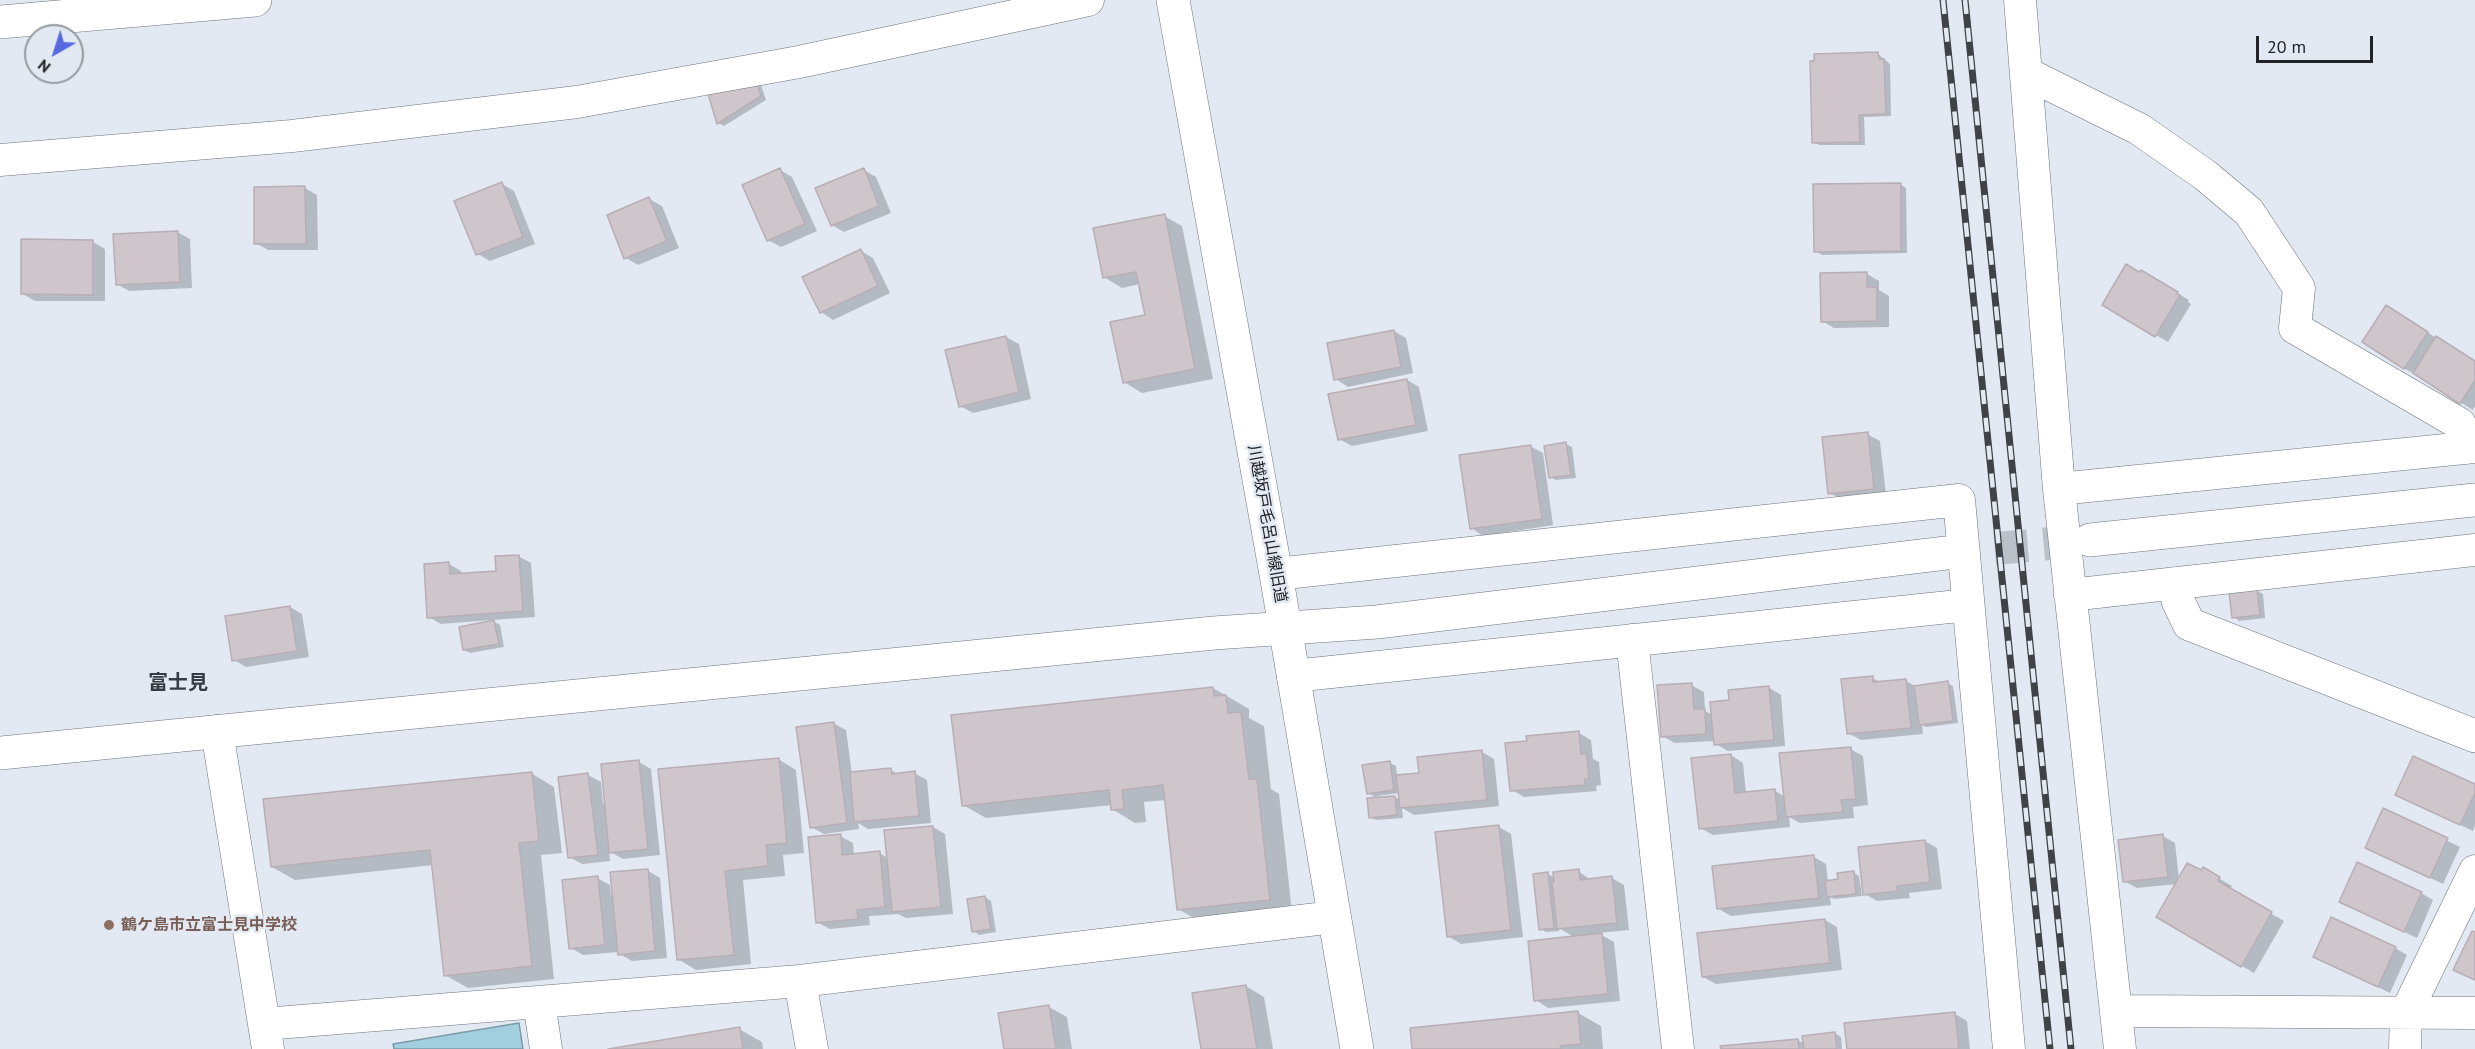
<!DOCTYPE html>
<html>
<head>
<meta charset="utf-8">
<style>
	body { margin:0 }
	#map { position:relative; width:2475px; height:1049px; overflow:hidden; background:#e2e9f2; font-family:"PT Sans",sans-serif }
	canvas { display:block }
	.north { position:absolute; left:24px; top:24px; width:60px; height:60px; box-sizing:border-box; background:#e2e9f2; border:2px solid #959aa0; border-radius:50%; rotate:219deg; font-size:16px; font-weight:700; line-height:24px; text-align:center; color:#212326 }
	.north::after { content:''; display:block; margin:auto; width:21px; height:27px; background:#5769e0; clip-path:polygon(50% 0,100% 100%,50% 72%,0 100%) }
	.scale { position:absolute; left:2256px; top:36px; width:117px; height:27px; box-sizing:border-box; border:3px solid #212326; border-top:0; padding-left:8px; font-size:18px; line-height:21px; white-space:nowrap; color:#212326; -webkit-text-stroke:4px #e2e9f2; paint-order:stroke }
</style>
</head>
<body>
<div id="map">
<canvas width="2475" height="1049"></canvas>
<div class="north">N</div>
<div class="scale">20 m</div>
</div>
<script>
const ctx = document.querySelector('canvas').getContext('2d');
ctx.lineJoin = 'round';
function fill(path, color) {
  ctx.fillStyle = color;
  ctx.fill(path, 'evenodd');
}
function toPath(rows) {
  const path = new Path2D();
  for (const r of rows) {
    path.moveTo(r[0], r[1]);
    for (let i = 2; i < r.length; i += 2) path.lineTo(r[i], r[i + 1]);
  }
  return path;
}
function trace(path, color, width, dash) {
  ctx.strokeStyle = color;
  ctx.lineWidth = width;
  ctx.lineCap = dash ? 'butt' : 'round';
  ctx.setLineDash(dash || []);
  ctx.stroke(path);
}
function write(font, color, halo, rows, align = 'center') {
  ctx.font = font + ' "PT Sans","Noto Sans JP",sans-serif';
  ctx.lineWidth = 5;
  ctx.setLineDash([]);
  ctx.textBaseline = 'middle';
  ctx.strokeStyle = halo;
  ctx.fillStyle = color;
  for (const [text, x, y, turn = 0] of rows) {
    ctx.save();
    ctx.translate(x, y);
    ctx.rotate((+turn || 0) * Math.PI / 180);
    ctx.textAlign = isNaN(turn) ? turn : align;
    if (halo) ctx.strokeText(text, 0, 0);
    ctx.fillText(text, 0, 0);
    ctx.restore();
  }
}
const water = toPath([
	[519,1023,523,1049,394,1049,393,1044,519,1023]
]);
const shadow = toPath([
	[1878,54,1890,64,1891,116,1864,117,1865,145,1819,145,1813,142],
	[759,79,766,100,724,126,718,123],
	[780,170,792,177,817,231,781,247,768,240],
	[864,170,876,177,891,213,844,232,832,225],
	[502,184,514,191,535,244,490,261,478,254],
	[1900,184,1906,188,1907,253,1822,255,1816,251],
	[305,188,317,195,318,250,268,250,256,243],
	[649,199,662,206,679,248,638,265,626,258],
	[1164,216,1182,226,1213,379,1142,393,1124,382,1146,316,1140,284,1122,288,1104,277],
	[177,232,190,239,192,288,129,291,117,284],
	[93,242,105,249,105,301,35,301,23,294],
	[861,251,873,258,890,293,833,320,821,312],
	[2141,272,2189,300,2188,302,2191,304,2168,342,2104,305],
	[1867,274,1879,281,1879,290,1889,296,1889,327,1834,328,1822,321],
	[2398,314,2475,362,2475,406,2473,410,2404,368],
	[1394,331,1406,338,1413,373,1348,387,1336,379],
	[1006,337,1019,344,1031,399,973,413,960,406],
	[1407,380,1419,387,1428,431,1352,446,1339,439],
	[1867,434,1880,441,1886,495,1842,500,1830,493],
	[1566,444,1572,447,1576,478,1556,480,1550,477],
	[1530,446,1543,453,1553,525,1483,536,1471,528],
	[518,556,531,563,535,617,491,620,500,625,504,647,470,653,464,650,491,620,441,624,429,617,449,564,461,571,462,575,498,572],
	[2257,591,2263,594,2265,618,2239,621,2234,617],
	[290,607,302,614,309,657,246,667,234,660],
	[1872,678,1882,683,1906,681,1917,687,1947,683,1953,686,1958,723,1926,727,1922,725,1923,734,1861,740,1848,733],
	[1691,685,1704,692,1705,711,1713,715,1730,701,1768,687,1781,695,1785,746,1728,751,1716,744,1716,741,1675,743,1662,736],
	[1213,688,1249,709,1249,718,1264,726,1271,789,1279,794,1292,912,1201,922,1178,909,1166,800,1144,802,1146,822,1135,823,1112,809,1112,805,986,818,963,805],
	[833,723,846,730,852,774,891,770,899,775,914,773,927,780,931,823,868,829,858,823,859,829,824,834,811,827],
	[1579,733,1591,740,1593,759,1599,762,1601,785,1596,786,1597,791,1524,797,1512,790],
	[1850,749,1863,756,1868,805,1853,807,1854,818,1800,823,1789,817,1790,827,1713,835,1700,828,1731,755,1743,763,1746,793,1774,790,1785,797],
	[1482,752,1494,759,1499,806,1414,815,1402,808,1403,818,1376,820,1370,817,1395,797,1400,800,1399,793,1377,796,1377,798,1368,793,1390,763,1396,766,1397,776,1420,774],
	[778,759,796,770,804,853,783,855,785,876,743,880,751,964,696,970,678,959],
	[639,762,651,769,660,855,623,859,609,851,610,861,582,864,569,857,588,775,601,782,603,804,606,803],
	[531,773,554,787,562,853,541,855,554,979,468,988,445,975,433,865,295,880,272,867],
	[2475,786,2475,826,2473,831,2397,795],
	[2384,810,2460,847,2443,884,2367,848],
	[933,827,945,834,953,914,906,918,898,914,869,916,870,925,830,929,817,922,840,836,853,843,854,855,879,853,888,858],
	[1499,827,1511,834,1523,937,1461,944,1448,936],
	[2163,836,2175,843,2179,879,2201,872,2203,869,2232,886,2230,890,2284,921,2254,973,2158,917,2177,884,2137,888,2124,881],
	[1925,841,1937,848,1942,889,1909,893,1910,898,1877,901,1865,894],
	[1814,857,1826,864,1828,882,1839,881,1853,872,1859,876,1862,896,1834,899,1830,897,1831,905,1731,916,1719,909],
	[647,870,660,878,667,958,632,961,620,954,619,952,583,955,571,948,597,878,610,885,611,895,614,895],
	[1578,871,1591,880,1612,878,1624,885,1629,930,1598,933,1614,942,1620,1001,1548,1008,1536,1000,1575,938,1559,928,1559,931,1546,932,1541,929,1548,874,1556,878],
	[2421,893,2433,900,2417,938,2353,908],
	[985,897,991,901,996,932,979,935,974,931],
	[1825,920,1837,927,1842,970,1716,984,1703,977],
	[2395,948,2407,955,2390,993,2327,963],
	[1246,986,1264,997,1273,1049,1202,1049],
	[1049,1007,1067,1017,1072,1049,1005,1049],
	[1578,1013,1601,1026,1603,1049,1414,1049],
	[1955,1014,1967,1021,1970,1049,1848,1049],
	[739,1029,762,1042,763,1049,617,1049],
	[1835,1033,1841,1037,1842,1049,1722,1049,1798,1040,1804,1044]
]);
const building = toPath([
	[1878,52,1879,59,1884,59,1886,114,1859,115,1860,142,1812,143,1810,61,1814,61,1814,54,1878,52],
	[754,74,761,96,717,124,706,87,754,74],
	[780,168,805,224,767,241,742,185,780,168],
	[864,168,879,206,831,226,815,188,864,168],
	[502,182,523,237,476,255,454,201,502,182],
	[1901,183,1901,251,1814,252,1813,184,1901,183],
	[305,186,306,244,254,244,254,187,305,186],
	[649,197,667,241,624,259,607,215,649,197],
	[1165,214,1195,369,1123,383,1110,322,1145,315,1136,272,1103,278,1093,228,1165,214],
	[178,231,180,282,116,285,113,234,178,231],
	[21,239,93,240,93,295,21,294,21,239],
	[861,249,878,286,820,313,802,277,861,249],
	[2126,264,2139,272,2141,270,2178,292,2177,294,2180,295,2155,337,2102,305,2126,264],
	[1867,272,1867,287,1877,287,1877,321,1821,322,1820,273,1867,272],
	[2386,305,2428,332,2404,369,2362,342,2386,305],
	[1394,330,1401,367,1334,380,1327,343,1394,330],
	[1006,336,1019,392,959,407,945,350,1006,336],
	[2436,336,2475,361,2475,380,2460,404,2413,373,2436,336],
	[1407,379,1416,425,1338,440,1328,394,1407,379],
	[1868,432,1874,489,1828,494,1822,437,1868,432],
	[1566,442,1571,475,1549,478,1544,446,1566,442],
	[1531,445,1542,519,1470,529,1459,455,1531,445],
	[519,555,523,611,427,618,424,564,449,562,450,574,496,571,495,556,519,555],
	[2257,589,2260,615,2232,618,2229,592,2257,589],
	[290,606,297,651,232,661,225,616,290,606],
	[494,620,499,644,463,650,459,627,494,620],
	[1873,676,1873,682,1906,679,1911,728,1847,734,1841,679,1873,676],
	[1948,681,1953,721,1919,725,1914,686,1948,681],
	[1692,683,1694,709,1705,709,1706,734,1661,737,1657,685,1692,683],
	[1769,686,1774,740,1714,745,1710,702,1729,700,1728,690,1769,686],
	[1213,687,1214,696,1226,695,1228,713,1241,712,1249,779,1257,779,1270,900,1177,910,1163,785,1122,790,1124,809,1111,810,1109,790,962,806,951,715,1213,687],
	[834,722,847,823,810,828,796,727,834,722],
	[1579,731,1581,754,1587,754,1589,779,1585,779,1585,785,1510,791,1505,743,1527,741,1526,736,1579,731],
	[1851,747,1856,799,1841,800,1843,812,1786,817,1779,753,1851,747],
	[1482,750,1487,800,1400,808,1396,775,1419,773,1417,757,1482,750],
	[1731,754,1735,793,1775,789,1778,821,1699,829,1691,758,1731,754],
	[2413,756,2475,784,2475,793,2460,825,2395,795,2413,756],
	[779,758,787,843,766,845,768,866,725,871,734,955,677,960,658,769,779,758],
	[639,760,648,849,609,853,601,764,639,760],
	[1390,761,1394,790,1367,794,1362,765,1390,761],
	[891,768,892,774,915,771,919,816,854,822,850,772,891,768],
	[532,772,539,841,519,843,532,966,444,976,430,850,271,867,263,799,532,772],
	[588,773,598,855,568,858,558,777,588,773],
	[1395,796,1397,815,1369,818,1367,798,1395,796],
	[2383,808,2448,838,2430,878,2365,848,2383,808],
	[1499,825,1511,930,1447,937,1435,832,1499,825],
	[933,826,941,907,892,912,884,830,933,826],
	[841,834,842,855,880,851,885,907,857,910,858,919,816,923,808,837,841,834],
	[2163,834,2168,877,2123,882,2118,840,2163,834],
	[1925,840,1930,882,1897,886,1898,891,1863,895,1858,847,1925,840],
	[1814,855,1819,898,1717,909,1712,866,1814,855],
	[2357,862,2422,892,2404,932,2339,902,2357,862],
	[2187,863,2201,870,2203,867,2220,877,2218,881,2272,912,2241,967,2156,917,2187,863],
	[648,869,655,951,618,955,610,872,648,869],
	[1579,869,1580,880,1612,876,1617,923,1557,929,1552,882,1554,882,1553,872,1579,869],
	[1854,871,1856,894,1827,897,1825,881,1838,879,1837,873,1854,871],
	[1548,872,1554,928,1539,930,1533,874,1548,872],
	[598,876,605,945,569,949,562,880,598,876],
	[985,896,991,929,972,932,967,899,985,896],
	[2331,917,2396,947,2378,987,2313,957,2331,917],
	[1825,919,1830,963,1702,977,1697,933,1825,919],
	[2472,931,2475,932,2475,980,2453,970,2472,931],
	[1602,933,1608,994,1534,1001,1528,941,1602,933],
	[1246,985,1257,1049,1201,1049,1192,993,1246,985],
	[1049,1005,1056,1049,1004,1049,998,1013,1049,1005],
	[1578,1011,1581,1044,1560,1046,1561,1049,1412,1049,1410,1028,1578,1011],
	[1955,1012,1959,1049,1847,1049,1844,1023,1955,1012],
	[740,1027,743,1049,608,1049,740,1027],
	[1835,1032,1837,1049,1804,1049,1802,1036,1835,1032],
	[1798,1039,1799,1049,1721,1049,1720,1046,1798,1039]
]);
const tertiaryTunnel = toPath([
	[1946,553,2090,540]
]);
const minor = toPath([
	[2020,0,2059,489],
	[2026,73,2139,129,2205,175,2249,212,2299,288,2295,328,2460,424,2466,448],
	[0,160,292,136,577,102,799,62,1088,0],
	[1276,574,1959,500,2009,1049],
	[2070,595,2475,550],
	[1632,640,1678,1049],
	[1293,676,1968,605],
	[217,731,268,1049],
	[800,981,812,1049],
	[539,1002,546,1049],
	[2116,1011,2475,1013],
	[264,1024,800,981,1334,917],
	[2120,1049,2059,489,2475,447],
	[2405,1049,2406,1013,2475,871]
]);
const tertiary = toPath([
	[1173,0,1276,574,1357,1049],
	[2090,540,2475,500],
	[2175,584,2178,601,2189,624,2475,736],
	[0,753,1214,633,1377,622,1946,553]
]);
const motorway = toPath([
	[0,22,255,0]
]);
const rail = toPath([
	[1943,0,2050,1049],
	[1965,0,2071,1049]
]);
const markers = [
	[109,925,6,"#8d6e63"]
];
const streetNames = [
	["川越坂戸毛呂山線旧道",1267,524,80]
];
const educationNames = [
	["鶴ケ島市立富士見中学校",121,925]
];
const quarterNames = [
	["富士見",178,683]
];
fill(water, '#a2cfdf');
trace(water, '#7b9ba8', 1.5);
fill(shadow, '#0003');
fill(building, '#cfc6cc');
trace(building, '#b8aeb5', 1.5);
trace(tertiaryTunnel, '#bbc1c9', 33, [33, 16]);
trace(minor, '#6d737b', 33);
trace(tertiary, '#6d737b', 34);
trace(motorway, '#6d737b', 34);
trace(minor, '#fff', 32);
trace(tertiary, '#fff', 33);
trace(motorway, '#fff', 33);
trace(rail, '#3f4246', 7);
trace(rail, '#e2e9f2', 4.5, [14]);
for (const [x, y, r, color] of markers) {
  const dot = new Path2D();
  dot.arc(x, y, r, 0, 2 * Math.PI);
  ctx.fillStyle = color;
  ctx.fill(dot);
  trace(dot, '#e2e9f2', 2);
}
write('16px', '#212326', '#e2e9f2', streetNames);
write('bold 16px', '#785e54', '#e2e9f2', educationNames, 'left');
write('bold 20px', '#363c43', '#e2e9f2', quarterNames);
</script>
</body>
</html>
